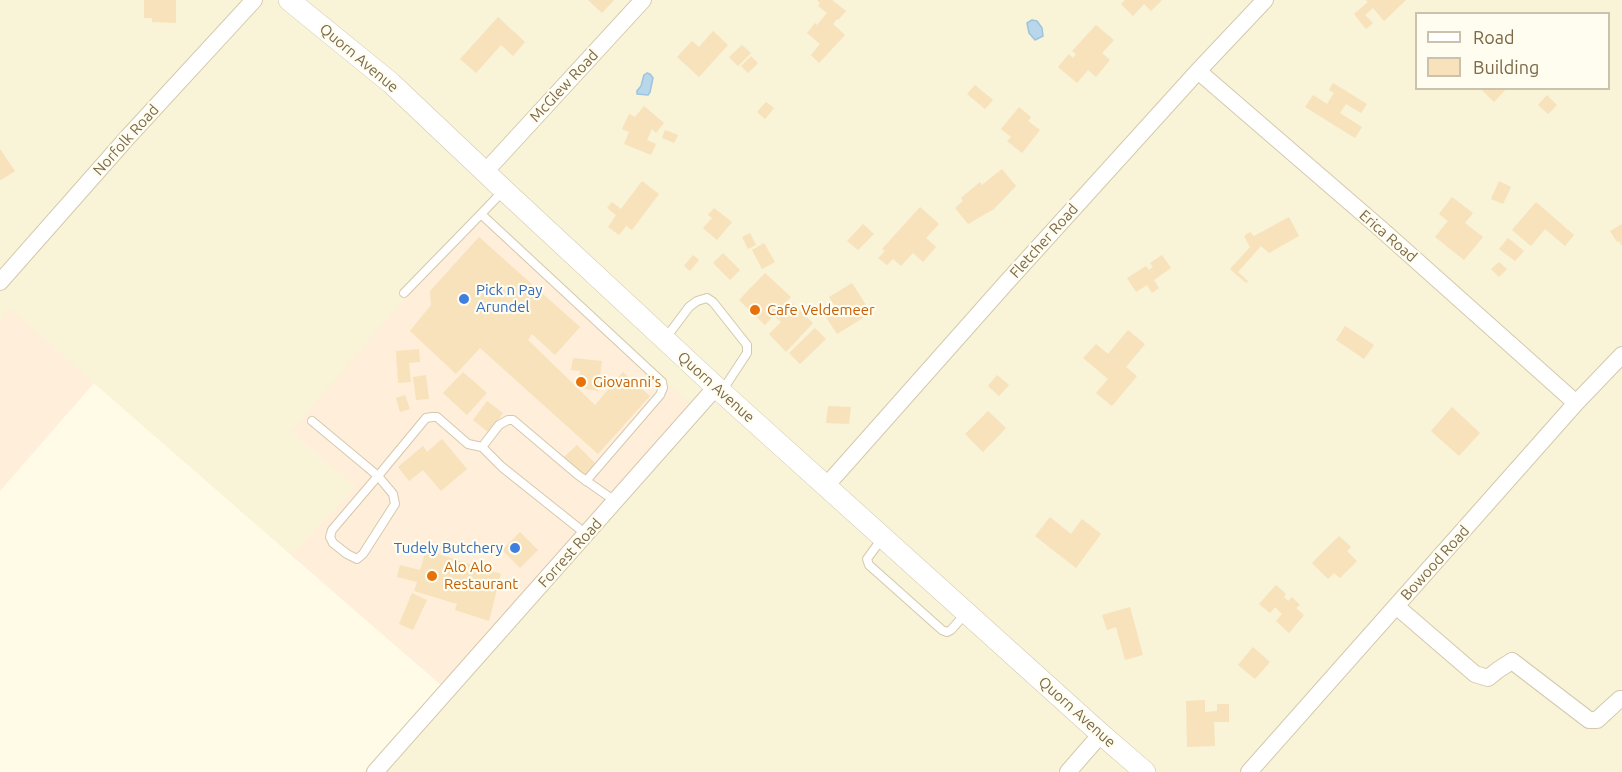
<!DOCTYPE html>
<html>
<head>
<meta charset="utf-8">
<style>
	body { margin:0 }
	#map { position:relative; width:1622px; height:772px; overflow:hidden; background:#fffbe7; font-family:Ubuntu,sans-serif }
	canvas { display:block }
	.legend { position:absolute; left:1415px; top:12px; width:195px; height:78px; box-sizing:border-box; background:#fffdef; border:2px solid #cbc1ac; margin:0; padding:8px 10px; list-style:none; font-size:18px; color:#7c6747 }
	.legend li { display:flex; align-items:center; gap:12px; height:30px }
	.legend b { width:30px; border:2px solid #cbc1ac }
</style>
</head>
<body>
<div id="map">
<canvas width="1622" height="772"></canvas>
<ul class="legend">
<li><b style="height:8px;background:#fff"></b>Road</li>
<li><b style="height:16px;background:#f7e2bb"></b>Building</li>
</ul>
</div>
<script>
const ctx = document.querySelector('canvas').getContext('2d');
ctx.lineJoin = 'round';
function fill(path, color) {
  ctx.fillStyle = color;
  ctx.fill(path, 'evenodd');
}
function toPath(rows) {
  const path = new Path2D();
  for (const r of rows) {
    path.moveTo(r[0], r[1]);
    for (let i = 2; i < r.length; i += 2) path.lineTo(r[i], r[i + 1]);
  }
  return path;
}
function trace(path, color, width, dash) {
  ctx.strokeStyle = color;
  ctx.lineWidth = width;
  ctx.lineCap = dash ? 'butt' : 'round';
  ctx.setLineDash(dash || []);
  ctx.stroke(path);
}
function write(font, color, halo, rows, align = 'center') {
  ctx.font = font + ' Ubuntu,sans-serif';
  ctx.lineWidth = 4.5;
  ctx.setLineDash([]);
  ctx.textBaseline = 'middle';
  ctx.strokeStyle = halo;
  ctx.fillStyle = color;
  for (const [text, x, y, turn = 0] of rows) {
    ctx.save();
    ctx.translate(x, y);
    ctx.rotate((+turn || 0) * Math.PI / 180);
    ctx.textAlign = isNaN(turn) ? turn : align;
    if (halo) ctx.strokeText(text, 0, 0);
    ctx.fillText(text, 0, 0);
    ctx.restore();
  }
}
const residential = toPath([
	[0,0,1622,0,1622,772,364,772,692,406,291,432,355,487,291,555,10,310,0,320],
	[1416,14,1608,14,1608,88,1416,88]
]);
const commercial = toPath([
	[478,212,692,406,442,686,291,555,355,487,291,432],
	[10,309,94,383,0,491,0,320]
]);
const water = toPath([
	[1032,20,1037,21,1042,28,1043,36,1035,40,1029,33,1027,23,1032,20],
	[647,73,650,74,653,78,650,92,648,95,637,94,637,91,641,86,644,75,647,73]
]);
const building = toPath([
	[144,0,176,0,176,23,152,22,152,18,144,18],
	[588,0,614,0,602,13],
	[817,0,832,0,846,11,838,20,837,19,833,24,845,35,819,63,811,55,820,44,807,33,815,23,817,25,827,13,818,6,820,3],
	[1125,0,1162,0,1151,11,1144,4,1133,16,1121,4],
	[1366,0,1406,0,1384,21,1373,8,1365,15,1373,23,1366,29,1354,14,1368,2],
	[498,17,525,42,513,56,501,45,476,73,460,59],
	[1096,25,1114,40,1102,53,1110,60,1096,77,1088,70,1077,83,1058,67,1069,54,1073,58,1076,54,1072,51],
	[713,31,728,45,699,77,677,57,692,41,699,47],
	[742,45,751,53,738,66,729,57],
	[751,56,758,63,748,73,741,66],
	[1333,83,1367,104,1361,113,1346,104,1340,113,1362,127,1355,138,1305,107,1313,95,1327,104,1334,93,1329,90],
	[975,85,993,100,985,109,967,94],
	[1484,88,1507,88,1494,102,1482,90],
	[1547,95,1557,105,1548,114,1538,105],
	[766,102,774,108,765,119,757,112],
	[644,106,664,123,656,133,652,129,647,140,656,144,651,155,624,144,629,132,622,129,629,114,635,117],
	[1019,107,1031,117,1028,121,1040,130,1022,153,1007,141,1011,137,1001,129],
	[665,130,678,135,674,143,662,138],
	[0,149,15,171,1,180,0,179],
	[1002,169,1016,186,994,209,968,224,955,208,963,201,961,198,980,182,982,185],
	[642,181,659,194,632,230,626,226,619,235,608,227,616,215,607,208,612,202,621,209],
	[1499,181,1511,187,1503,204,1491,199],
	[1452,197,1473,213,1465,223,1483,237,1464,260,1435,237,1448,221,1439,214],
	[1536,202,1574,235,1565,246,1545,229,1531,246,1512,230],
	[920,207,939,224,926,238,936,247,923,262,913,253,901,266,893,259,887,265,878,258,885,251,882,249],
	[714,208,732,222,717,240,703,228,712,218,708,215],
	[1289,217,1299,236,1269,253,1261,246,1238,272,1248,281,1246,283,1230,269,1250,247,1244,236,1250,232,1254,236],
	[863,224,874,234,858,250,847,241],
	[1622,224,1622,246,1619,241,1617,242,1610,231],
	[750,233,756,245,748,249,742,237],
	[479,237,580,327,555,355,532,334,528,340,595,405,623,372,650,396,598,454,480,348,456,374,410,331,431,305,430,291],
	[1508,238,1524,251,1515,261,1499,249],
	[764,243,775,262,762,269,752,250],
	[723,253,740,270,730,280,713,263],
	[693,255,699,260,690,271,684,266],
	[1162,255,1171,268,1154,280,1159,288,1152,293,1147,285,1136,292,1127,278,1146,266,1149,270,1153,267,1150,263],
	[1499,262,1507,269,1499,277,1491,269],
	[765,273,791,297,765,325,739,300],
	[852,283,871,313,837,334,826,317,837,310,829,297],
	[791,302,813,323,786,352,769,334,781,322,776,317],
	[1345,326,1374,345,1364,359,1336,340],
	[815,328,826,339,800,364,789,353],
	[1128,330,1145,344,1126,367,1137,376,1112,406,1096,393,1108,379,1083,358,1096,344,1108,354],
	[419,349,420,362,409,363,411,382,398,383,396,351],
	[573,358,602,361,598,391,578,388,580,371,571,370],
	[463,372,487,393,467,415,443,393],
	[426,375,429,399,416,400,413,377],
	[997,375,1009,385,999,396,988,386],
	[405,395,410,409,400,412,396,398],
	[487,401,503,413,489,433,473,420],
	[828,406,851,407,849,424,826,423],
	[1452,407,1480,433,1459,456,1431,431],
	[988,411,1006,428,983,452,965,434],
	[442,439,467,469,441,491,423,470,409,481,398,467,423,446,427,452],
	[577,445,598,466,584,479,563,458],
	[1050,517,1071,534,1082,519,1101,534,1076,568,1035,536],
	[520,532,538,550,520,568,502,550],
	[1339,536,1351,547,1347,551,1357,561,1340,578,1334,573,1328,579,1312,563],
	[426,550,501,574,489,621,455,610,457,604,414,591,417,582,397,577,400,565,420,570],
	[1276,585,1286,594,1284,597,1288,601,1292,597,1300,605,1296,608,1304,615,1289,633,1276,621,1282,614,1275,607,1270,613,1259,604],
	[412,593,427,600,413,630,399,624],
	[1130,607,1143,655,1125,660,1116,627,1107,630,1102,615],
	[1253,647,1270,662,1255,679,1238,665],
	[1205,700,1205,712,1217,711,1217,704,1229,704,1229,722,1214,722,1215,746,1187,747,1186,701]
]);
const service = toPath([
	[504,190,481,214,662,382,663,388,660,395,586,481],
	[404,293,481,214],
	[665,339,689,307,697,301,707,298,713,302,747,345,747,353,722,391],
	[312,421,378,476,393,494,395,504,363,554,357,559,347,554,333,543,330,537,332,530,378,476,426,418,432,417,437,417,468,444,482,447,499,425,508,420,513,420,578,475,615,501],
	[482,447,502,467,586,534],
	[883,537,867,559,869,565,942,630,947,632,951,630,966,613]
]);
const minor = toPath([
	[1198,71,1381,229,1576,403],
	[485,172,643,0],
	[0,282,127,138,254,0],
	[826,486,1006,283,1198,71,1265,0],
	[1396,606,1475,674,1488,678,1498,670,1512,661,1589,720,1597,720,1620,699,1622,699],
	[375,772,716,387],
	[1068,772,1101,734],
	[1249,772,1576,403,1622,355]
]);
const tertiary = toPath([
	[289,0,391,83,504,190,716,387,1101,734,1145,772]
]);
const markers = [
	[464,299,6,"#3f7fe0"],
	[755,310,6,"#e8710a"],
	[581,382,6,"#e8710a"],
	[515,548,6,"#3f7fe0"],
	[432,576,6,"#e8710a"]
];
const streetNames = [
	["Quorn Avenue",359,58,40],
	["McGlew Road",564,86,-47],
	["Norfolk Road",126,140,-48],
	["Erica Road",1388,236,41],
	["Fletcher Road",1044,241,-48],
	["Quorn Avenue",716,387,42],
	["Forrest Road",570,553,-48],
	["Bowood Road",1435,563,-48],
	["Quorn Avenue",1077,712,42]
];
const shopNames = [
	["Pick n Pay",476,290],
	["Arundel",476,307],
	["Tudely Butchery",503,548,"right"]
];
const foodNames = [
	["Cafe Veldemeer",767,310],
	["Giovanni's",593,382],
	["Alo Alo",444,567],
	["Restaurant",444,584]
];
fill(residential, '#f9f3d7');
fill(commercial, '#ffeeda');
fill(water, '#b8d7eb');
trace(water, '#9dc4de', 1.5);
fill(building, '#f7e2bb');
trace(service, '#d5c9ad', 10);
trace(minor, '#d5c9ad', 18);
trace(tertiary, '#d5c9ad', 22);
trace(service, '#fff', 8);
trace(minor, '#fff', 16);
trace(tertiary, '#fff', 21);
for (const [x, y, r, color] of markers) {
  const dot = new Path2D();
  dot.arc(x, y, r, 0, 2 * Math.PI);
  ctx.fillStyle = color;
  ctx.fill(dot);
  trace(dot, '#fffdef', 2);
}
write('15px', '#7c6747', '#fffdef', streetNames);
write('15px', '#366cbe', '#fffdef', shopNames, 'left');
write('15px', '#c56008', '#fffdef', foodNames, 'left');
</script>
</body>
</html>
